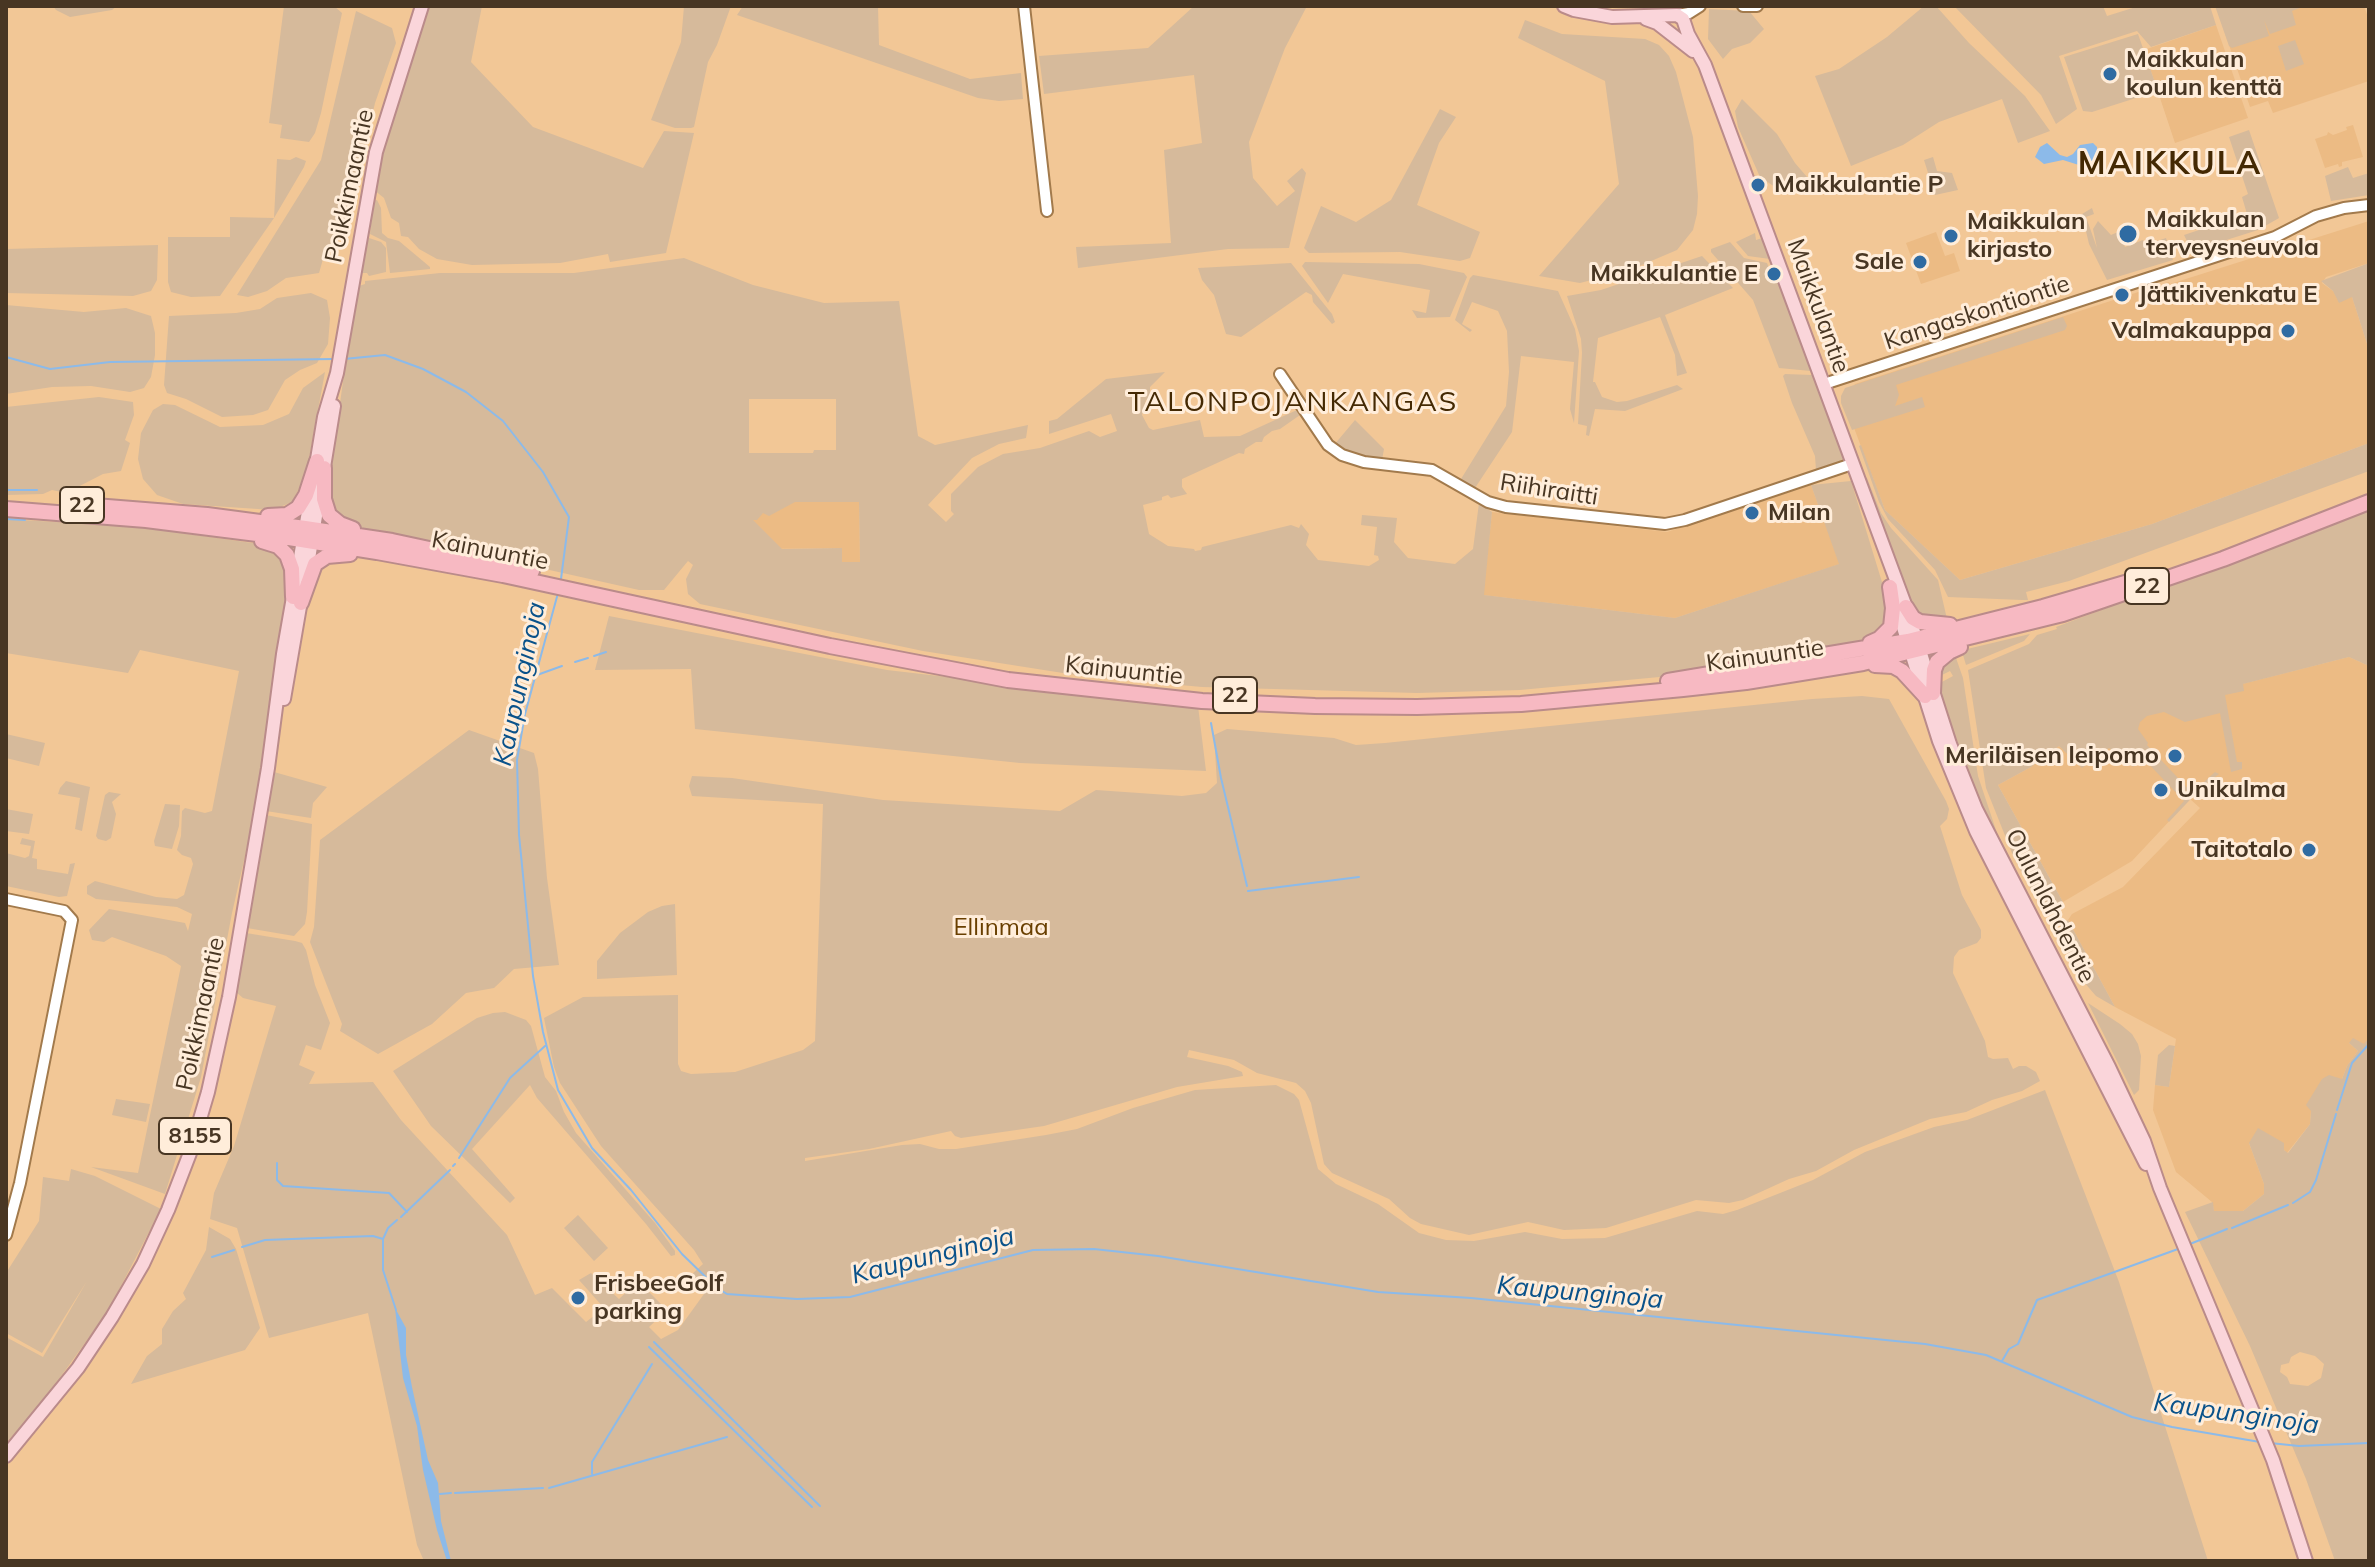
<!DOCTYPE html>
<html>
<head>
<meta charset="utf-8">
<style>
	body { margin:0 }
	#map { position:relative; width:2375px; height:1567px; overflow:hidden; background:#f2c796; font-family:Mulish,sans-serif }
	canvas { display:block }
	.frame { position:absolute; inset:0; border:8px solid #483623; pointer-events:none }
</style>
</head>
<body>
<div id="map">
<canvas width="2375" height="1567"></canvas>
<div class="frame"></div>
</div>
<script>
const ctx = document.querySelector('canvas').getContext('2d');
ctx.lineJoin = 'round';
function fill(path, color) {
  ctx.fillStyle = color;
  ctx.fill(path, 'evenodd');
}
function toPath(rows) {
  const path = new Path2D();
  for (const r of rows) {
    path.moveTo(r[0], r[1]);
    for (let i = 2; i < r.length; i += 2) path.lineTo(r[i], r[i + 1]);
  }
  return path;
}
function trace(path, color, width, dash) {
  ctx.strokeStyle = color;
  ctx.lineWidth = width;
  ctx.lineCap = dash ? 'butt' : 'round';
  ctx.setLineDash(dash || []);
  ctx.stroke(path);
}
function write(font, color, halo, rows, align = 'center') {
  ctx.font = font + ' Mulish,sans-serif';
  ctx.lineWidth = 6;
  ctx.setLineDash([]);
  ctx.textBaseline = 'middle';
  ctx.strokeStyle = halo;
  ctx.fillStyle = color;
  for (const [text, x, y, turn = 0] of rows) {
    ctx.save();
    ctx.translate(x, y);
    ctx.rotate((+turn || 0) * Math.PI / 180);
    ctx.textAlign = isNaN(turn) ? turn : align;
    if (halo) ctx.strokeText(text, 0, 0);
    ctx.fillText(text, 0, 0);
    ctx.restore();
  }
}
const built = toPath([
	[2298,6,2364,6,2369,20,2369,81,2273,113,2268,101,2250,107,2224,30],
	[2216,25,2248,118,2175,143,2144,50],
	[2353,125,2363,157,2342,162,2342,166,2339,167,2338,164,2325,168,2315,139,2327,135,2328,132,2333,135,2347,130,2346,127],
	[2369,221,2369,263,2326,277,2322,283,2333,291,2352,297,2369,350,2369,443,2152,524,1960,580,1885,510,1845,404,1855,384,2169,282,2170,284],
	[1936,232,1945,256,1954,253,1960,271,1921,284,1906,243],
	[803,479,859,487,860,563,842,562,841,548,756,549,740,531],
	[1811,485,1840,564,1675,618,1483,595,1492,512,1667,532],
	[2349,657,2369,666,2369,1038,2364,1045,2349,1043,2358,1051,2347,1066,2342,1079,2311,1111,2310,1124,2287,1153,2284,1150,2249,1143,2264,1184,2264,1194,2243,1211,2214,1211,2212,1202,2176,1172,2153,1110,2155,1085,2169,1087,2176,1039,2115,1007,2068,920,2072,914,2123,887,2200,808,2190,799,2132,861,2063,902,1998,785,2031,767,2059,746,2083,767,2147,708]
]);
const green = toPath([
	[53,6,117,6,112,10,70,17,56,10],
	[284,6,334,6,342,13,321,113,315,133,309,142,280,138,282,125,269,123],
	[428,6,482,6,471,62,533,127,643,168,664,131,694,133,666,253,610,262,608,254,560,263,472,265,437,259,419,249,408,237,401,236,399,223,391,218,384,198,374,190,387,127],
	[684,6,731,6,717,45,708,62,694,127,691,128,675,128,651,120,681,42],
	[743,6,878,6,879,45,970,79,1021,73,1023,99,999,101,978,98,737,15],
	[1194,6,1307,6,1285,48,1249,142,1253,178,1277,206,1295,191,1287,181,1302,168,1306,173,1289,248,1228,249,1078,268,1076,247,1171,243,1164,150,1202,143,1194,75,1044,94,1039,56,1148,48],
	[1924,6,1936,6,1969,43,2025,96,2050,131,2018,143,2002,99,1939,122,1903,145,1851,166,1815,76,1839,69,1887,37],
	[1954,6,2103,6,2107,16,2139,6,2210,6,2216,25,2151,47,2137,31,2059,56,2077,109,2056,124,2041,95],
	[2215,6,2305,6,2292,11,2296,25,2270,34,2264,20,2269,36,2232,48,2229,46],
	[1709,9,1749,11,1764,29,1750,43,1732,49,1723,59,1708,39],
	[356,11,392,28,396,43,375,103,359,170,352,221,325,252,319,273,286,278,267,291,248,297,237,295,321,160],
	[1525,20,1562,34,1645,39,1659,45,1669,56,1676,72,1693,137,1698,196,1697,214,1693,230,1677,250,1630,270,1580,283,1539,276,1619,184,1605,81,1518,38],
	[2138,34,2158,91,2092,112,2083,111,2064,57],
	[2295,40,2304,64,2286,71,2278,46],
	[1742,99,1777,134,1795,163,1820,192,1810,195,1792,190,1778,189,1760,177,1738,127,1735,111],
	[1440,109,1456,117,1439,143,1417,205,1480,232,1470,258,1460,261,1400,252,1309,253,1304,248,1321,206,1356,222,1391,200],
	[2249,130,2279,218,2258,230,2201,248,2191,249,2184,235,2247,214,2242,197,2248,194,2229,137],
	[296,157,306,161,304,167,274,218,220,296,191,297,171,292,168,282,168,237,230,237,230,217,274,218,277,159,290,160],
	[1933,157,1937,171,1952,173,1958,190,1935,195,1924,160],
	[2348,167,2353,178,2369,173,2369,195,2331,201,2325,176],
	[377,200,381,208,382,233,388,238,399,241,430,267,430,269,390,273,386,242,370,234,373,201],
	[2092,208,2094,214,2086,217,2097,248,2093,229,2098,221,2111,235,2118,232,2125,247,2143,240,2145,245,2166,238,2173,260,2107,280,2089,244,2082,214],
	[1755,233,1756,240,1765,237,1770,259,1748,256,1736,242],
	[369,238,381,242,386,248,386,272,369,276,367,273,362,273,357,277],
	[1730,242,1744,258,1767,263,1773,278,1777,277,1811,371,1779,368,1753,300,1711,252,1711,249],
	[158,245,157,280,151,291,133,296,6,293,6,249],
	[1702,256,1733,288,1665,315,1687,373,1677,376,1675,355,1660,317,1598,338,1593,382,1595,382,1602,397,1617,402,1627,401,1677,385,1683,389,1625,411,1595,409,1589,436,1586,435,1587,426,1578,424,1582,353,1581,339,1567,296,1601,290],
	[684,258,753,285,824,303,899,301,918,436,935,445,1028,425,1026,438,999,444,972,458,928,505,946,522,954,514,951,511,951,494,978,467,1003,454,1040,448,1089,431,1100,437,1117,431,1111,414,1049,434,1049,421,1057,419,1106,379,1165,372,1150,387,1150,399,1146,400,1142,415,1149,428,1153,430,1200,420,1204,437,1240,436,1297,410,1300,415,1280,429,1272,431,1264,437,1262,442,1256,442,1245,449,1244,454,1239,453,1182,479,1182,487,1187,494,1171,498,1168,495,1162,497,1162,500,1143,505,1149,534,1168,546,1194,549,1195,551,1201,550,1202,547,1291,525,1299,528,1301,524,1309,534,1306,545,1318,560,1369,566,1379,560,1378,556,1374,555,1377,527,1361,525,1362,515,1397,518,1394,542,1408,558,1455,564,1473,549,1479,503,1492,512,1484,595,1675,618,1839,564,1811,485,1851,481,1889,605,1890,618,1877,634,1856,642,1681,675,1520,690,1417,693,1202,687,1082,676,923,651,700,604,688,594,686,579,693,565,688,561,664,590,639,590,357,527,335,516,328,497,329,483,356,287,365,284,365,281,440,273,574,273],
	[749,399,836,399,836,450,814,450,813,453,749,453],
	[795,502,859,502,860,562,842,562,842,548,782,549,753,520,757,520,763,513,769,516],
	[1305,262,1419,264,1464,273,1467,277,1450,317,1417,318,1412,310,1426,313,1430,290,1343,274,1328,303,1302,266],
	[1291,263,1332,314,1335,322,1332,324,1313,302,1312,295,1306,292,1241,337,1226,334,1214,295,1202,280,1198,268],
	[2369,263,2369,350,2352,297,2339,303,2333,291,2321,281],
	[1473,275,1558,291,1575,329,1579,351,1574,423,1570,409,1574,362,1521,356,1512,432,1475,488,1461,479,1506,406,1509,372,1507,331,1498,311,1472,302,1462,324,1472,330,1470,332,1455,320,1470,278],
	[311,293,327,300,330,318,328,344,317,363,300,370,285,380,268,410,253,415,222,417,186,399,167,393,164,385,169,316,236,313,260,309,277,298],
	[6,305,84,312,126,308,151,316,155,333,155,355,151,377,144,388,130,392,91,386,52,387,6,394],
	[2063,317,2067,326,2065,330,1896,385,1899,395,1895,406,1922,397,1925,407,1852,430,1841,403,1841,396,1845,388],
	[325,372,306,475,292,502,273,510,183,504,157,495,143,479,138,459,141,433,153,410,163,404,175,405,220,427,263,425,289,414,303,388],
	[1785,374,1812,375,1844,457,1841,464,1817,472,1816,470,1815,456,1792,403,1783,376],
	[99,397,133,402,134,415,125,440,130,443,121,471,103,474,66,493,52,490,43,494,6,495,6,407],
	[1355,420,1384,449,1382,460,1351,456,1334,445],
	[2369,443,2369,471,2069,581,2026,592,2028,600,2022,600,1948,597,1935,570,1888,519,1879,502,1859,446,1861,445,1885,510,1960,580,2152,524],
	[1863,476,1867,478,1881,513,1891,528,1938,580,1947,619,1930,621,1912,610],
	[2369,509,2369,666,2349,657,2243,684,2244,691,2225,695,2237,762,2242,762,2242,769,2231,772,2220,713,2185,722,2164,712,2147,716,2140,722,2138,729,2148,743,2147,745,2192,793,2215,772,2219,774,2203,786,2169,822,2167,820,2184,801,2142,757,2133,767,2109,748,2082,768,2059,746,2031,767,1998,785,2063,902,2049,908,2039,904,2014,858,1986,788,1968,670,2029,644,2037,635,2057,629,2056,627],
	[6,519,139,527,267,545,282,553,289,579,275,661,269,737,256,808,232,913,201,1077,165,1194,91,1167,138,1173,181,966,166,956,112,937,104,942,92,940,89,930,109,909,185,923,188,931,192,914,177,907,96,899,87,894,87,886,95,881,156,897,177,899,184,895,193,864,191,858,182,855,177,850,181,836,182,811,185,808,205,813,212,811,239,671,140,650,128,673,6,653],
	[609,616,887,670,1198,706,1206,771,1020,763,695,729,691,669,595,670],
	[2030,634,2024,641,1966,665,1963,655,1966,653,1963,650],
	[1952,658,1956,658,1963,678,1978,776,1999,839,1990,829,1966,773,1939,689,1940,683,1953,676,1950,671,1938,677,1940,664],
	[1862,696,1889,699,1946,801,1949,809,1947,819,1940,826,1962,895,1981,930,1981,938,1977,943,1959,950,1954,957,1953,973,1985,1041,1988,1057,1993,1059,2008,1058,2013,1069,2019,1066,2026,1066,2036,1072,2040,1081,2022,1091,1992,1100,1966,1112,1930,1119,1854,1150,1816,1171,1789,1179,1743,1200,1729,1203,1696,1200,1606,1228,1564,1230,1528,1222,1469,1235,1421,1224,1410,1218,1389,1199,1332,1173,1324,1164,1311,1103,1305,1091,1296,1083,1257,1073,1234,1060,1189,1050,1187,1057,1228,1066,1242,1072,1243,1076,1177,1087,1044,1126,961,1138,955,1136,951,1131,869,1149,805,1158,805,1161,902,1145,920,1144,939,1149,956,1149,1046,1135,1077,1129,1133,1108,1195,1090,1276,1085,1294,1094,1299,1100,1318,1169,1336,1184,1378,1204,1419,1233,1446,1240,1474,1241,1525,1232,1562,1239,1605,1238,1697,1211,1723,1214,1737,1210,1813,1180,1865,1152,1934,1127,1967,1120,2045,1090,2119,1282,2208,1561,424,1561,417,1545,368,1313,269,1338,237,1228,210,1219,214,1193,234,1146,276,1006,243,998,236,992,246,933,295,941,302,943,306,950,315,985,330,1023,321,1050,306,1045,299,1065,315,1072,309,1084,373,1082,401,1120,507,1235,535,1295,552,1288,586,1322,604,1308,579,1280,591,1273,619,1299,638,1281,667,1310,649,1327,661,1339,678,1330,704,1294,690,1276,703,1264,694,1250,601,1146,560,1083,554,1067,544,1018,583,997,678,995,678,1064,681,1071,691,1074,735,1072,803,1050,815,1041,823,804,692,796,689,786,692,776,732,778,883,800,1060,811,1096,790,1182,796,1206,793,1217,783,1214,735,1227,729,1334,738,1356,745,1385,743,1812,699],
	[469,730,534,753,538,769,547,878,559,965,514,969,494,988,466,993,432,1024,378,1054,340,1031,342,1024,310,942,314,927,320,840],
	[6,734,45,743,39,766,6,758],
	[274,772,327,787,313,803,311,818,266,811],
	[66,781,90,787,82,831,75,829,80,798,58,794,60,788],
	[109,792,121,794,112,802,116,814,111,838,106,841,98,839,96,836,105,795],
	[165,804,180,805,179,826,172,849,155,846,154,841],
	[6,809,33,814,29,834,6,831],
	[266,815,312,824,307,912,305,924,294,936,247,928],
	[22,838,35,841,32,858,37,859,37,869,68,874,70,864,75,863,67,896,59,897,6,886,6,853,25,858,29,856,31,846,20,844],
	[675,904,677,975,597,979,597,961,620,933,648,912,662,906],
	[2068,920,2115,1007,2096,996,2083,981,2058,937,2060,926],
	[2088,1003,2120,1024,2132,1034,2138,1044,2141,1056,2139,1090,2134,1095],
	[505,1012,526,1020,531,1026,545,1077,556,1091,564,1112,576,1133,655,1223,675,1251,675,1255,671,1256,646,1224,537,1098,530,1085,472,1149,515,1198,510,1203,431,1126,393,1071,477,1018,493,1013],
	[2353,1038,2364,1044,2369,1038,2369,1561,2335,1561,2306,1479,2250,1346,2185,1212,2213,1202,2214,1211,2243,1211,2264,1194,2264,1184,2249,1143,2258,1128,2284,1143,2284,1150,2288,1153,2310,1124,2311,1111,2306,1105,2322,1079,2329,1075,2342,1079,2347,1066,2358,1051,2349,1043],
	[2300,1352,2315,1356,2324,1364,2321,1378,2308,1386,2290,1384,2287,1377,2280,1372,2281,1365,2289,1363,2291,1357],
	[2169,1045,2175,1046,2169,1087,2155,1085,2158,1055],
	[116,1099,150,1104,146,1122,112,1115],
	[71,1169,95,1176,161,1209,108,1311,41,1404,6,1443,6,1337,43,1357,87,1281,42,1353,6,1333,6,1273,39,1221,43,1177,69,1181],
	[578,1215,608,1248,594,1261,564,1228],
	[209,1227,230,1239,236,1249,260,1328,245,1350,131,1384,147,1356,162,1344,162,1329,173,1311,186,1299,183,1293,206,1250]
]);
const water = toPath([
	[2047,143,2060,155,2067,157,2073,154,2080,145,2093,143,2097,147,2097,158,2093,163,2082,166,2063,160,2044,164,2035,157,2040,147],
	[395,1308,406,1328,406,1355,412,1387,428,1460,438,1483,441,1521,451,1561,447,1561,437,1530,423,1470,417,1426,403,1378]
]);
const stream = toPath([
	[6,357,50,369,110,362,334,359],
	[344,359,385,355,423,369,466,392,503,421,543,472,569,517,561,579],
	[6,490,37,490],
	[6,519,25,520],
	[558,593,525,714,517,760,519,835,533,976,543,1032,558,1090,592,1148,631,1190,682,1254,717,1288,727,1294,797,1299,850,1297,1033,1250,1094,1249,1158,1256,1378,1292,1471,1298,1925,1344,1986,1355,2132,1417,2172,1427,2260,1442],
	[594,656,606,652],
	[575,662,588,658],
	[537,675,562,666],
	[1211,723,1221,778,1247,886],
	[1248,891,1359,877],
	[2337,1110,2352,1063,2369,1044],
	[459,1158,510,1078,545,1046],
	[277,1163,277,1180,283,1186,389,1193,407,1212],
	[453,1166,455,1164],
	[2293,1203,2310,1192,2316,1180,2336,1114],
	[401,1217,450,1170],
	[2232,1228,2288,1205],
	[2190,1244,2227,1229],
	[242,1247,265,1240,373,1236,383,1239],
	[212,1257,234,1250],
	[396,1310,383,1270,383,1239,388,1228,397,1220],
	[654,1342,820,1506],
	[649,1347,812,1507],
	[2002,1361,2009,1349,2018,1344,2037,1300,2178,1249],
	[2270,1443,2299,1446,2369,1443],
	[592,1474,592,1462,652,1364],
	[549,1488,727,1437],
	[455,1493,543,1488],
	[440,1494,451,1493]
]);
const minor = toPath([
	[1024,6,1047,211],
	[1743,6,1757,6],
	[1677,15,1689,13,1700,6],
	[1280,374,1328,445,1342,455,1364,462,1432,470,1488,502,1506,507,1665,524,1685,520,1852,464],
	[1824,384,2275,237,2316,216,2344,208,2369,205],
	[6,899,64,911,72,920,20,1183,6,1235]
]);
const major = toPath([
	[1564,6,1574,10,1612,17,1677,15,1683,19,1688,34,1705,65,1906,607,1950,744,1976,809,2109,1067,2144,1141,2160,1188,2273,1460,2306,1561],
	[1646,19,1657,23,1693,51],
	[315,471,324,417,337,373,376,152,422,6],
	[306,577,334,406],
	[1895,602,1939,741,1976,831,2146,1164],
	[284,699,302,595],
	[6,1456,78,1368,112,1317,143,1264,168,1210,190,1153,208,1092,229,997,268,768,283,654,312,489]
]);
const highway = toPath([
	[324,468,324,499,329,515,340,524,353,529],
	[70,504,207,515,305,528,392,541,532,571],
	[6,509,146,520,289,538,377,552,503,575,830,646,1008,680,1202,701,1315,706,1417,707,1521,704,1683,689,1746,682,1863,663,2063,614,2223,559,2369,502],
	[268,516,287,515,298,508,306,495,317,461],
	[262,541,278,546,287,555,292,569,293,597],
	[301,603,315,564,327,556,350,554],
	[1906,607,1913,618,1920,622,1950,625],
	[1870,643,1879,639,1891,627,1893,608,1890,587],
	[1875,665,1893,666,1902,671,1925,696],
	[1668,681,1908,641,2043,607,2132,581],
	[1933,693,1934,670,1937,662,1949,652,1960,647]
]);
const markers = [
	[2110,74,8,"#2f6ba2"],
	[1758,185,8,"#2f6ba2"],
	[2128,234,10,"#2f6ba2"],
	[1951,236,8,"#2f6ba2"],
	[1920,262,8,"#2f6ba2"],
	[1774,274,8,"#2f6ba2"],
	[2122,295,8,"#2f6ba2"],
	[2288,331,8,"#2f6ba2"],
	[1752,513,8,"#2f6ba2"],
	[2175,756,8,"#2f6ba2"],
	[2161,790,8,"#2f6ba2"],
	[2309,850,8,"#2f6ba2"],
	[578,1298,8,"#2f6ba2"]
];
const shields = [
	[82,505,44],
	[2147,586,44],
	[1235,695,44],
	[195,1136,72]
];
const shieldNames = [
	["22",82,505],
	["22",2147,586],
	["22",1235,695],
	["8155",195,1136]
];
const poiNames = [
	["Maikkulan",2126,60],
	["koulun kenttä",2126,88],
	["Maikkulantie P",1774,185],
	["Maikkulan",2146,220],
	["terveysneuvola",2146,248],
	["Maikkulan",1967,222],
	["kirjasto",1967,250],
	["Sale",1904,262,"right"],
	["Maikkulantie E",1758,274,"right"],
	["Jättikivenkatu E",2138,295],
	["Valmakauppa",2272,331,"right"],
	["Milan",1768,513],
	["Meriläisen leipomo",2159,756,"right"],
	["Unikulma",2177,790],
	["Taitotalo",2293,850,"right"],
	["FrisbeeGolf",594,1284],
	["parking",594,1312]
];
const streetNames = [
	["Poikkimaantie",350,186,-78],
	["Maikkulantie",1818,306,70],
	["Kangaskontiontie",1977,313,-18],
	["Riihiraitti",1549,490,9],
	["Kainuuntie",490,551,11],
	["Kainuuntie",1765,656,-8],
	["Kainuuntie",1124,671,6],
	["Oulunlahdentie",2050,906,63],
	["Poikkimaantie",201,1014,-78]
];
const parkNames = [
	["Ellinmaa",1001,928]
];
const waterNames = [
	["Kaupunginoja",520,684,-78],
	["Kaupunginoja",933,1256,-14],
	["Kaupunginoja",1580,1293,5],
	["Kaupunginoja",2236,1414,8]
];
const quarterNames = [
	["TALONPOJANKANGAS",1293,403]
];
const districtNames = [
	["MAIKKULA",2170,164]
];
fill(built, '#ecbb84');
fill(green, '#d6ba9b');
fill(water, '#8cbae9');
trace(stream, '#8cbae9', 2);
trace(minor, '#a27a4c', 14);
trace(major, '#ba8b8a', 16);
trace(highway, '#ba8b8a', 18);
trace(minor, '#fff', 10);
trace(major, '#fad5da', 12);
trace(highway, '#f7b9c2', 14);
for (const [x, y, r, color] of markers) {
  const dot = new Path2D();
  dot.arc(x, y, r, 0, 2 * Math.PI);
  ctx.fillStyle = color;
  ctx.fill(dot);
  trace(dot, '#ffedda', 3);
}
for (const [x, y, w] of shields) {
  const box = new Path2D();
  box.roundRect(x - w / 2, y - 18, w, 36, 6);
  ctx.fillStyle = '#ffedda';
  ctx.fill(box);
  trace(box, '#483623', 2);
}
write('bold 22px', '#483623', null, shieldNames);
write('bold 24px', '#483623', '#ffedda', poiNames, 'left');
write('24px', '#483623', '#ffedda', streetNames);
write('24px', '#693f00', '#ffedda', parkNames);
write('italic 26px', '#0a528a', '#ffedda', waterNames);
ctx.letterSpacing = '2px';
write('28px', '#442903', '#ffedda', quarterNames);
ctx.letterSpacing = '0px';
ctx.letterSpacing = '2px';
write('bold 32px', '#442903', '#ffedda', districtNames);
ctx.letterSpacing = '0px';
</script>
</body>
</html>
